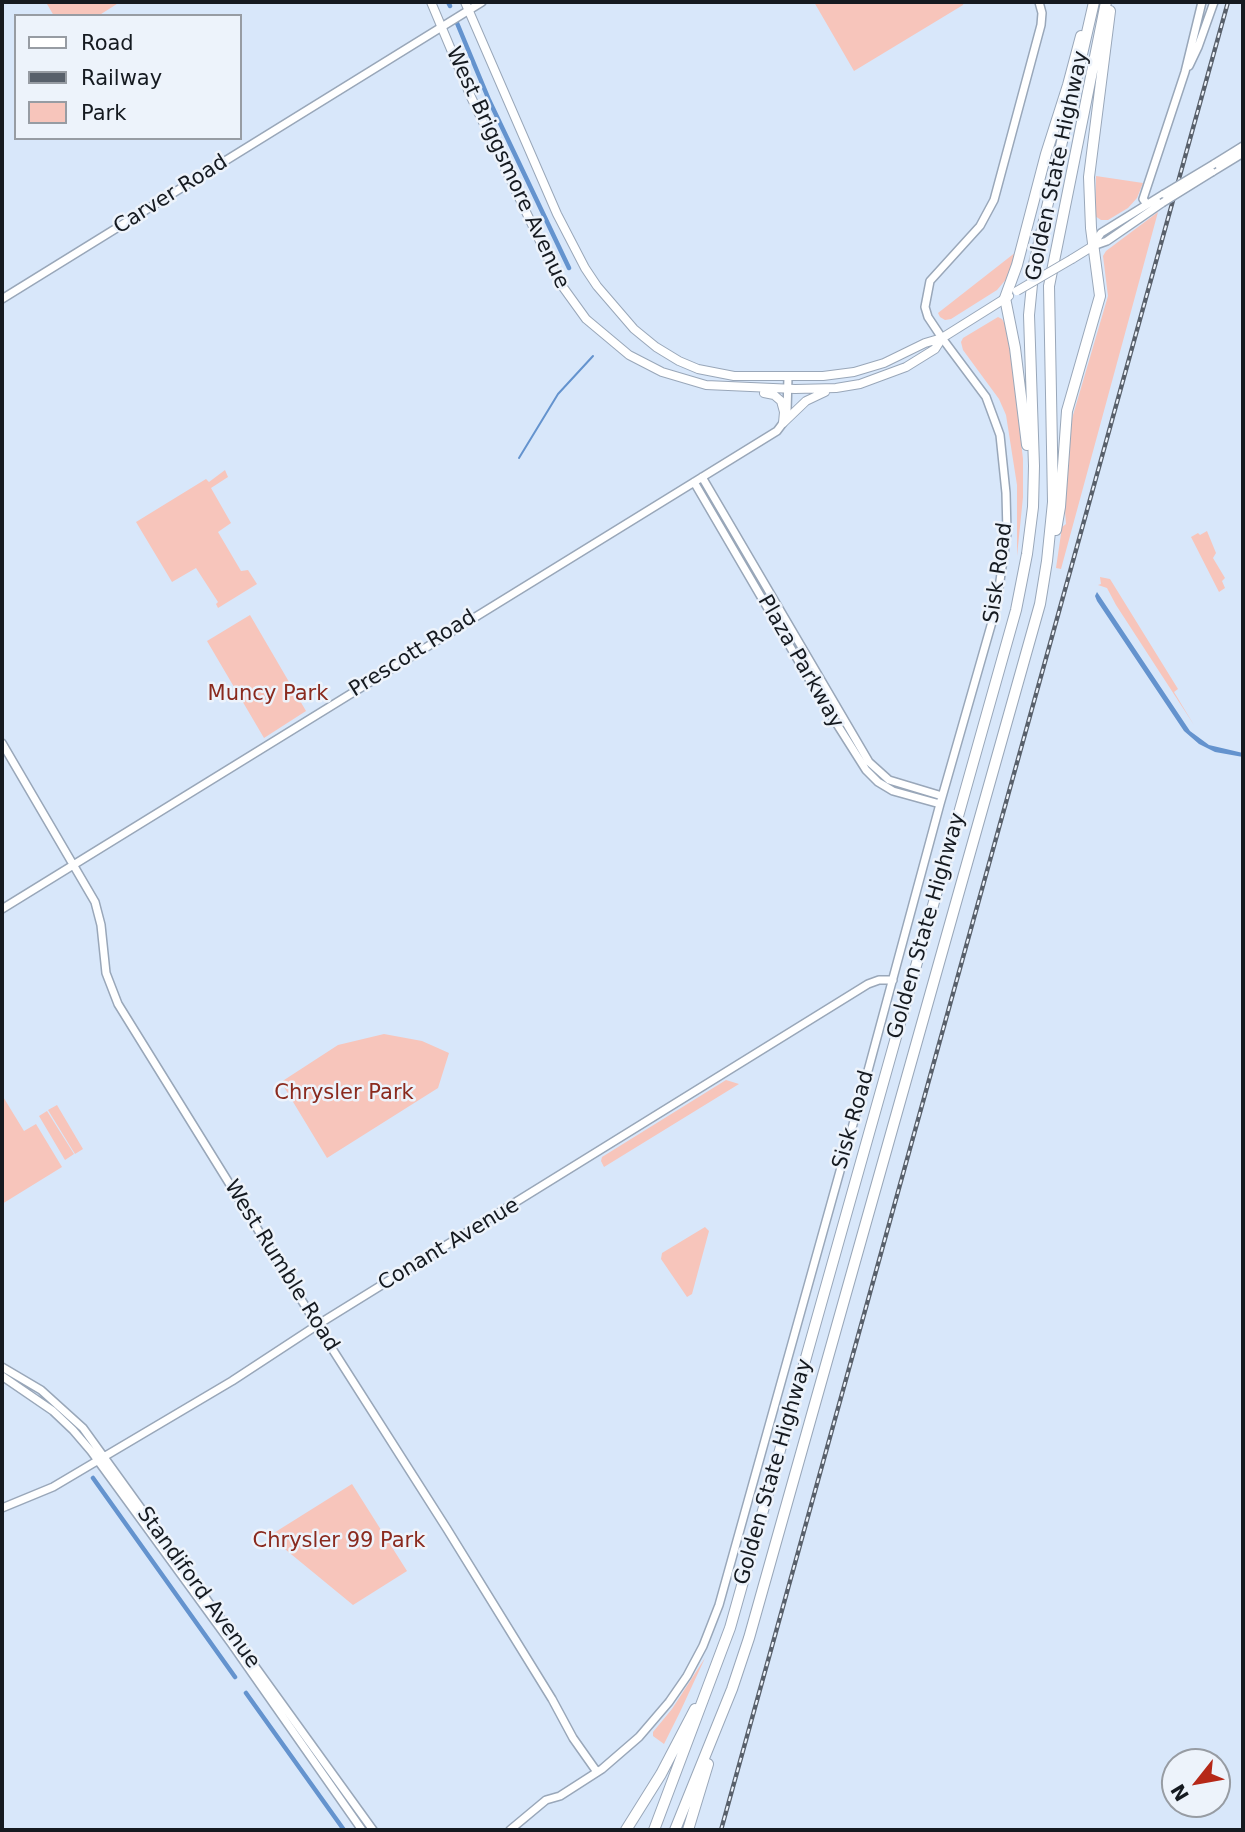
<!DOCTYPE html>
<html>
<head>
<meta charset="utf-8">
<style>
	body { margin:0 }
	#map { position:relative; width:1245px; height:1832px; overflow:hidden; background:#d8e7fa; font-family:"DejaVu Sans",sans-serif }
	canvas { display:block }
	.frame { position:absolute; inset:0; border:4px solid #151a20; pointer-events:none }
	.legend { position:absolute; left:14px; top:14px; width:228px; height:126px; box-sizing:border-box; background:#edf3fb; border:2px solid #979ca3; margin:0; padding:9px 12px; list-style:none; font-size:21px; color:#151a20 }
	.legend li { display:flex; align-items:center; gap:14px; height:35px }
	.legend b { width:35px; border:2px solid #979ca3 }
	.north { position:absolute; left:1161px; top:1748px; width:70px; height:70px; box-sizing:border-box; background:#edf3fb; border:2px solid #979ca3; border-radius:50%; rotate:239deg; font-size:19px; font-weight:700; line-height:28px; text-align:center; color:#151a20 }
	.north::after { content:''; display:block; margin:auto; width:24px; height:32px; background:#b62818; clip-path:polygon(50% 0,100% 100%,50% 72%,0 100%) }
</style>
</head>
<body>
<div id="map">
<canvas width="1245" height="1832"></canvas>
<div class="frame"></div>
<ul class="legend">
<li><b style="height:9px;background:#fff"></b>Road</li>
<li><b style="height:9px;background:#58606b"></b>Railway</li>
<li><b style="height:19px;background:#f7c5bb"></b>Park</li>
</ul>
<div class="north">N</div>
</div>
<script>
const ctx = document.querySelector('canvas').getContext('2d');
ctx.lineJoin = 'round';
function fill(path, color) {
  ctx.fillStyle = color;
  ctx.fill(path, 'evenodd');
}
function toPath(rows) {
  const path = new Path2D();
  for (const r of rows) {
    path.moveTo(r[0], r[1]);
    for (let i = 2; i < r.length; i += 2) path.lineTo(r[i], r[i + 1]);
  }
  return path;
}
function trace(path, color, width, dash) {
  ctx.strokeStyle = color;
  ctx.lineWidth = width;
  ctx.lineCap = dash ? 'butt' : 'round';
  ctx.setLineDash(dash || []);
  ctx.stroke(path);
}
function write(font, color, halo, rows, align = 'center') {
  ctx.font = font + ' "DejaVu Sans",sans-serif';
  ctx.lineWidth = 5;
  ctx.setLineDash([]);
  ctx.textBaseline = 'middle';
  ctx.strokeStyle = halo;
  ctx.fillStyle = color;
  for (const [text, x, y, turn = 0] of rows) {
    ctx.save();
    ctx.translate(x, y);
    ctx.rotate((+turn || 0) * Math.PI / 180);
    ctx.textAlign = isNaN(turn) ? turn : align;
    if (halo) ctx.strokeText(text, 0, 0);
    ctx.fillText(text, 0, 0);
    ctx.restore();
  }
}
const green = toPath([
	[50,2,120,2,98,16,54,16,47,4],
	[814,2,964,2,963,5,854,71],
	[1096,176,1143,183,1137,198,1128,208,1108,220,1101,220,1095,216],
	[1158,212,1061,569,1056,568,1062,527,1066,524,1065,510,1071,422,1108,296,1103,256,1106,251],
	[1016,252,1008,277,997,290,951,319,945,320,940,317,938,313],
	[998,317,1002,319,1008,330,1023,459,1023,497,1017,556,1017,485,1006,415,999,399,963,350,961,342,963,338],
	[225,470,228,477,211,488,231,523,218,532,241,571,248,570,257,584,218,608,216,604,218,602,196,568,172,582,136,522,206,479,209,482],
	[1207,531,1216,553,1213,558,1225,578,1222,581,1225,588,1219,592,1191,537,1198,533,1200,535],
	[1100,577,1110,579,1178,689,1174,692,1194,725,1116,605,1107,588,1098,585,1101,584],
	[250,615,306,711,264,738,207,641],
	[384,1034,422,1041,449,1053,438,1088,327,1158,281,1082,338,1045],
	[726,1080,739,1084,604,1167,601,1161,602,1157],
	[2,1095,24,1131,36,1124,62,1167,2,1204],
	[57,1105,83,1149,75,1154,48,1110],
	[47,1111,74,1154,65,1160,39,1116],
	[705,1227,709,1231,692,1294,687,1297,661,1259,662,1253],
	[352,1484,407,1571,353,1605,269,1536],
	[705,1658,680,1712,664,1744,653,1736,653,1732,672,1709]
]);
const water = toPath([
	[1097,592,1190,731,1209,745,1243,753,1243,757,1215,752,1199,744,1184,731,1097,601,1095,596]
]);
const stream = toPath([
	[519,458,558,394,593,356]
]);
const canal = toPath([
	[448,2,450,6],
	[457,23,489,100,569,268],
	[93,1478,235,1677],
	[246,1693,344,1830]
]);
const secondary = toPath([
	[1189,66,1198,47,1214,2],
	[1214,164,1243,146],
	[1212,172,1243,153],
	[1147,204,1143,199,1185,72,1202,2],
	[1093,245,1101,233,1164,194],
	[1093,246,1107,241,1162,203],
	[2,299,482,2],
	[702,477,869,762,889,780,942,796],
	[694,482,816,691,866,770,878,782,893,791,940,804],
	[2,743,95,902,101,925,106,973,118,1004,317,1325,447,1529,552,1699,573,1738,597,1772],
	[2,909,777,431,783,423,787,411,788,377],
	[2,1367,41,1390,83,1428,373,1830],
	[2,1376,53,1411,73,1430,91,1451,231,1643,362,1830],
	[2,1508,53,1487,232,1381,322,1322,868,984,879,980,893,980],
	[510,1830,546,1800,560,1796,602,1769,639,1737,669,1702,687,1676,703,1646,719,1605,869,1067,940,804,996,608,1007,533,1006,493,1000,435,986,397,942,338,928,317,925,307,930,281,980,226,994,200,1041,25,1042,13,1039,2]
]);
const primary = toPath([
	[431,2,471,97,560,283,586,319,629,355,662,372,706,385,795,389,836,388,860,384,906,367,935,349,942,338],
	[465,2,557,214,585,268,597,286,634,329,656,347,679,361,698,369,734,376,823,376,854,372,884,363,925,343,942,338,1009,296],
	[1072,259,1093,246],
	[764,393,774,395,781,401,784,412,783,423],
	[783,423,806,401,825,392]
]);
const highway = toPath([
	[1027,445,1015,348,1005,298,1017,265,1046,154,1068,85,1081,36],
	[1056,530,1060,507,1067,411,1100,296,1091,228,1089,177,1110,11],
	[626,1830,661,1774,695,1709],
	[654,1830,730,1628,1016,610,1027,554,1033,507,1034,466,1029,315,1034,264,1094,2],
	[675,1830,732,1689,749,1638,1040,604,1047,561,1053,502,1049,286,1106,2],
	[688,1830,708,1764]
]);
const rail = toPath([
	[721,1830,1228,2]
]);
const secondaryBridge = toPath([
	[1164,194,1214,164],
	[1162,203,1212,172]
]);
const primaryBridge = toPath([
	[1017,291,1072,259]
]);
const streetNames = [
	["Golden State Highway",1058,166,-78],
	["West Briggsmore Avenue",507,168,65],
	["Carver Road",171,195,-32],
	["Sisk Road",999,573,-82],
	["Prescott Road",413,654,-32],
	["Plaza Parkway",800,662,60],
	["Golden State Highway",927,926,-74],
	["Sisk Road",854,1120,-74],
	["Conant Avenue",449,1245,-31],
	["West Rumble Road",281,1266,58],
	["Golden State Highway",774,1472,-74],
	["Standiford Avenue",198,1588,54]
];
const parkNames = [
	["Muncy Park",268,695],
	["Chrysler Park",344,1094],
	["Chrysler 99 Park",339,1542]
];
fill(green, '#f7c5bb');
fill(water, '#6493ce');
trace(stream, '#6493ce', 2);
trace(canal, '#6493ce', 4.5);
trace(secondary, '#99a7b9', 10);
trace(primary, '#99a7b9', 10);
trace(highway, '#99a7b9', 12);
trace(secondary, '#fff', 7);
trace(primary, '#fff', 8);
trace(highway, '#fff', 10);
trace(rail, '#58606b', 4.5);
trace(rail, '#edf3fb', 2, [5]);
trace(secondaryBridge, '#99a7b9', 10, []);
trace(primaryBridge, '#99a7b9', 10, []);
trace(secondaryBridge, '#fff', 7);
trace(primaryBridge, '#fff', 8);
write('21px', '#151a20', '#edf3fb', streetNames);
write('21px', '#8a2a1e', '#edf3fb', parkNames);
</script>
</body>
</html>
